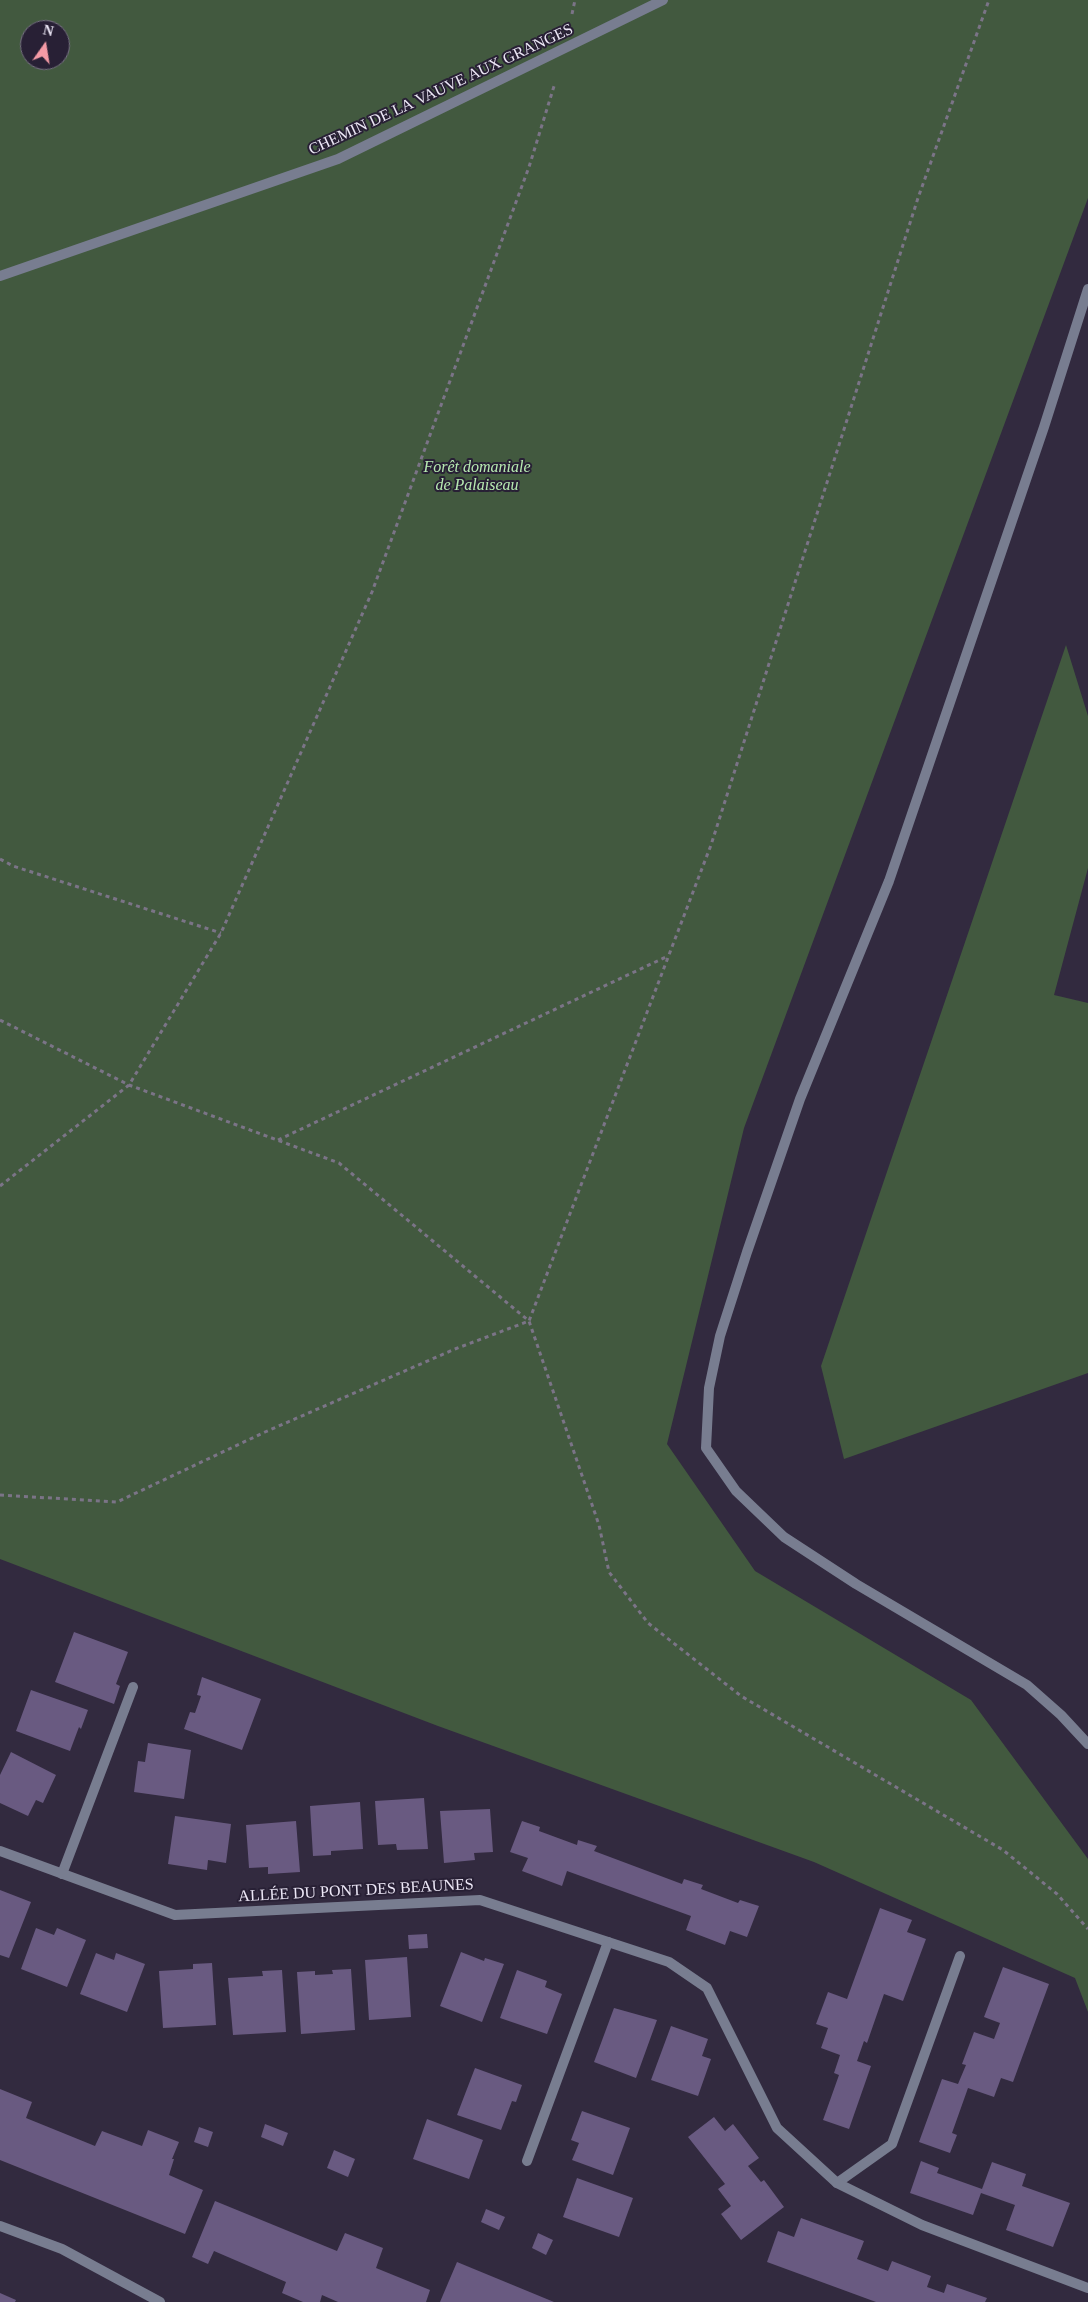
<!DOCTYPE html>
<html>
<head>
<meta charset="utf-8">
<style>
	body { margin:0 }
	#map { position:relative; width:1088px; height:2302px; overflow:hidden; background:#322a3f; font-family:Georgia,serif }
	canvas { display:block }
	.north { position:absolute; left:20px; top:20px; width:50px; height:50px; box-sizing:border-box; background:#282035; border:1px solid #767082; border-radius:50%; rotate:13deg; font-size:14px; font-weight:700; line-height:20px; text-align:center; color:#ece7f6 }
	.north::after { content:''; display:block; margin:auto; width:18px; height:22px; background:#f49aa5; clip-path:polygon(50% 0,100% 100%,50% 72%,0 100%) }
</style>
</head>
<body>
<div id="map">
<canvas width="1088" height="2302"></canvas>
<div class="north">N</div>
</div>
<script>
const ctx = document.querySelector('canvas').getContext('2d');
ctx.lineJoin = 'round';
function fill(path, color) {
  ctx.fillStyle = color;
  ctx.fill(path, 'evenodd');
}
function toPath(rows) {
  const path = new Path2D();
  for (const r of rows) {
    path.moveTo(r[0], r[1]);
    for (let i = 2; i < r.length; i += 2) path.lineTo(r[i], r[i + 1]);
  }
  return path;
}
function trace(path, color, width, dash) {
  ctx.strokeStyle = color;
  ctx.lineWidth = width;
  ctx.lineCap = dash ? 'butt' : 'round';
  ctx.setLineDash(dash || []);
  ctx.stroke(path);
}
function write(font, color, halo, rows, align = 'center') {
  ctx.font = font + ' Georgia,serif';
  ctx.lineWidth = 4;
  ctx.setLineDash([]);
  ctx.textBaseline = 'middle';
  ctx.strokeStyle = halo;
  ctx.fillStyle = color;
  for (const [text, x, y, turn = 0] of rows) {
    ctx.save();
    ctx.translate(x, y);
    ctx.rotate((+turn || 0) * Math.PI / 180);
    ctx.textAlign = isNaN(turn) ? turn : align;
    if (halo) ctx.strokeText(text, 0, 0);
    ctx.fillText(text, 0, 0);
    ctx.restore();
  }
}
const green = toPath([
	[0,0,1088,0,1088,198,744,1128,667,1444,755,1571,971,1700,1088,1859,1088,2012,1075,1978,814,1862,438,1726,0,1559],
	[30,30,60,30,60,60,30,60],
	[1066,645,1088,716,1088,868,1054,995,1088,1003,1088,1373,844,1459,821,1366]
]);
const building = toPath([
	[74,1632,128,1652,116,1684,120,1686,114,1704,55,1682],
	[202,1677,261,1699,242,1750,184,1729,190,1712,195,1713,201,1696,197,1695],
	[31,1690,88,1710,81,1729,79,1727,70,1751,16,1731],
	[148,1743,191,1750,184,1799,134,1792,138,1761,145,1762],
	[11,1752,56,1775,43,1803,36,1800,28,1816,0,1803,0,1775],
	[424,1798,428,1849,397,1850,396,1844,378,1845,375,1801],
	[360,1802,363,1849,331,1851,331,1855,313,1856,310,1806],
	[490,1809,493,1852,474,1853,475,1860,444,1863,440,1811],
	[175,1816,231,1824,226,1863,208,1860,207,1870,168,1864],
	[296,1821,300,1872,268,1874,268,1867,249,1868,246,1825],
	[522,1821,540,1827,539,1831,577,1845,578,1840,597,1846,594,1851,682,1884,684,1879,703,1885,701,1889,738,1903,740,1900,759,1906,747,1937,730,1931,725,1945,686,1930,691,1916,567,1871,562,1886,522,1871,528,1858,510,1852],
	[0,1890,31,1902,9,1958,0,1955],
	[880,1908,912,1920,907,1932,926,1939,903,2001,884,1994,867,2043,864,2041,857,2061,871,2066,849,2129,823,2120,839,2075,834,2073,840,2055,821,2048,828,2028,816,2024,828,1992,847,1999],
	[36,1928,54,1935,57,1928,86,1940,67,1987,21,1969],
	[427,1934,428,1948,409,1949,408,1935],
	[461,1952,484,1961,485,1958,504,1964,482,2022,440,2006],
	[96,1953,114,1960,116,1953,145,1964,127,2012,80,1994],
	[407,1957,411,2017,369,2020,365,1960],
	[212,1963,216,2025,163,2028,159,1971,193,1969,193,1964],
	[1003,1967,1049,1984,1013,2082,1001,2078,994,2097,968,2088,952,2133,957,2135,950,2153,919,2142,942,2079,958,2084,966,2065,962,2064,974,2032,994,2039,1000,2023,984,2017],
	[351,1969,355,2030,301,2034,297,1972,315,1971,315,1975,333,1974,332,1970],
	[282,1970,286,2032,233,2035,228,1978,263,1976,262,1971],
	[517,1970,547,1981,545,1987,562,1994,547,2034,500,2018],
	[614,2008,657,2020,636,2078,594,2062],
	[671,2026,708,2039,702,2056,711,2059,698,2096,651,2080],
	[475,2068,522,2085,516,2102,512,2101,501,2130,457,2115],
	[0,2089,32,2102,26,2118,95,2146,102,2131,142,2146,148,2130,179,2142,172,2159,174,2159,169,2175,203,2190,185,2234,0,2160],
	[582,2111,630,2128,613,2175,572,2160,579,2143,571,2140],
	[714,2117,725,2131,733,2124,759,2158,748,2166,761,2182,764,2180,784,2207,741,2240,721,2214,731,2206,718,2189,725,2184,688,2137],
	[427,2119,483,2140,469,2179,413,2159],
	[265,2124,288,2133,283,2146,261,2137],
	[199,2127,213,2132,208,2147,194,2142],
	[334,2150,355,2159,348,2177,327,2168],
	[921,2161,939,2168,937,2173,982,2189,992,2162,1026,2174,1022,2186,1070,2203,1053,2247,1006,2230,1015,2205,981,2193,973,2215,910,2193],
	[577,2178,633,2198,619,2237,563,2217],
	[215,2201,337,2251,345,2233,383,2248,376,2268,430,2290,426,2302,338,2302,322,2295,320,2302,303,2302,282,2293,286,2282,214,2251,208,2264,192,2257],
	[486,2209,505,2217,499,2230,481,2222],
	[801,2218,864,2241,857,2259,888,2271,892,2261,931,2276,927,2287,944,2293,947,2284,987,2298,985,2302,876,2302,767,2262,778,2231,794,2237],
	[538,2233,553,2240,546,2255,532,2248],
	[457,2262,554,2302,440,2302],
	[0,2293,16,2300,15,2302,0,2302]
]);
const path = toPath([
	[572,14,575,0],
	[0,859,13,866,221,933],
	[0,1020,129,1085,339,1163,529,1321,599,1525,609,1572,648,1623,741,1696,1003,1850,1057,1894,1088,1929],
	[278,1140,668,956],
	[0,1186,129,1085,221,933,372,592,529,167,555,83],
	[0,1495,117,1502,265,1432,455,1349,529,1321,711,845,918,198,989,0]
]);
const lane = toPath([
	[1088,289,1044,427,889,881,800,1099,747,1252,720,1336,709,1388,706,1448,736,1491,784,1537,856,1584,1027,1685,1061,1715,1088,1744],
	[62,1874,133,1687],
	[527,2161,608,1942],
	[837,2183,892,2144,960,1956]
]);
const street = toPath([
	[0,276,338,159,663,0],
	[0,1851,175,1915,480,1900,669,1962,707,1988,777,2128,837,2183,922,2225,1088,2288],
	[0,2226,62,2249,160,2302]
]);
const streetNames = [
	["CHEMIN DE LA VAUVE AUX GRANGES",441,90,-25],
	["ALLÉE DU PONT DES BEAUNES",356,1891,-3]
];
const parkNames = [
	["Forêt domaniale",477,468],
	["de Palaiseau",477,486]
];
fill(green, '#42593f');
fill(building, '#695a81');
trace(path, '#7b7487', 3, [4, 4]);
trace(lane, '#787d90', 10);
trace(street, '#787d90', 10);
write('16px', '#ece7f6', '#282035', streetNames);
write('italic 16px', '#b7eab1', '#282035', parkNames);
</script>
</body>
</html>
